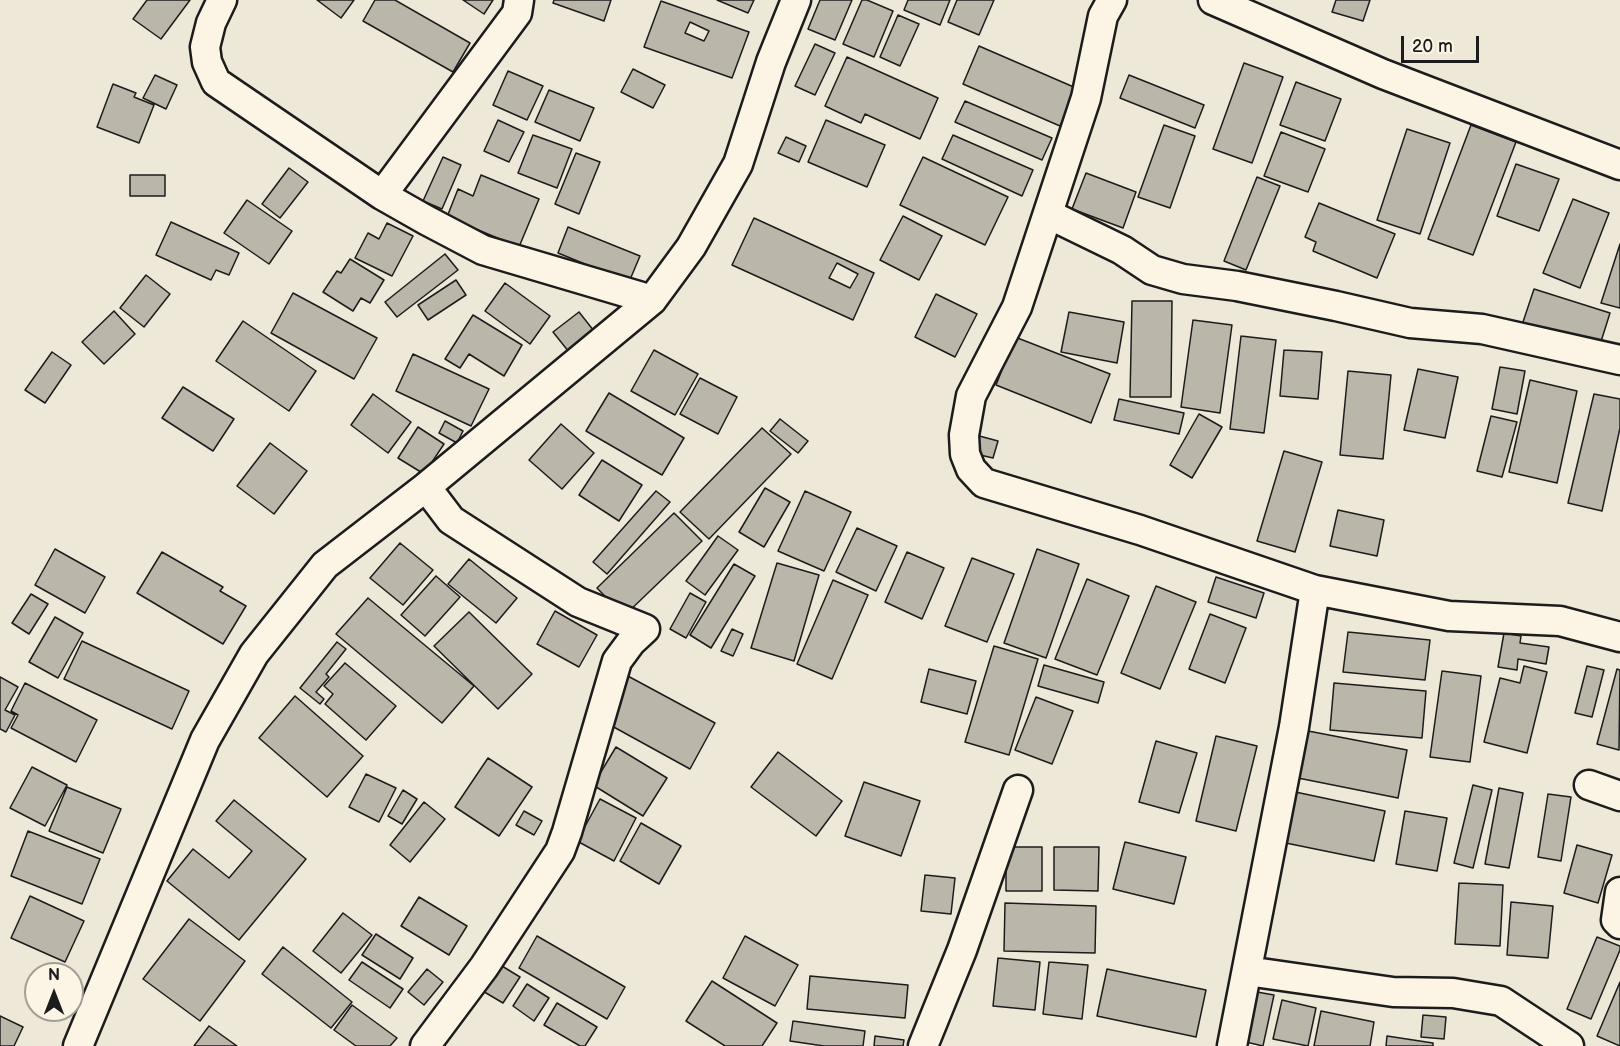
<!DOCTYPE html>
<html>
<head>
<meta charset="utf-8">
<style>
	body { margin:0 }
	#map { position:relative; width:1620px; height:1046px; overflow:hidden; background:#eee8d9; font-family:"Balsamiq Sans",sans-serif }
	canvas { display:block }
	.north { position:absolute; left:24px; top:962px; width:60px; height:60px; box-sizing:border-box; background:#fcf5e5; border:2px solid #a29e95; border-radius:50%; rotate:0deg; font-size:16px; font-weight:700; line-height:24px; text-align:center; color:#1c1c1c }
	.north::after { content:''; display:block; margin:auto; width:21px; height:27px; background:#1c1c1c; clip-path:polygon(50% 0,100% 100%,50% 72%,0 100%) }
	.scale { position:absolute; left:1401px; top:36px; width:78px; height:27px; box-sizing:border-box; border:3px solid #1c1c1c; border-top:0; padding-left:8px; font-size:18px; line-height:21px; white-space:nowrap; color:#1c1c1c; -webkit-text-stroke:4px #fcf5e5; paint-order:stroke }
</style>
</head>
<body>
<div id="map">
<canvas width="1620" height="1046"></canvas>
<div class="north">N</div>
<div class="scale">20 m</div>
</div>
<script>
const ctx = document.querySelector('canvas').getContext('2d');
ctx.lineJoin = 'round';
function fill(path, color) {
  ctx.fillStyle = color;
  ctx.fill(path, 'evenodd');
}
function toPath(rows) {
  const path = new Path2D();
  for (const r of rows) {
    path.moveTo(r[0], r[1]);
    for (let i = 2; i < r.length; i += 2) path.lineTo(r[i], r[i + 1]);
  }
  return path;
}
function trace(path, color, width, dash) {
  ctx.strokeStyle = color;
  ctx.lineWidth = width;
  ctx.lineCap = dash ? 'butt' : 'round';
  ctx.setLineDash(dash || []);
  ctx.stroke(path);
}
const building = toPath([
	[147,0,190,0,161,39,133,19,147,0],
	[317,0,354,0,341,18,317,0],
	[375,0,395,0,470,43,453,72,363,21,375,0],
	[463,0,493,0,484,14,463,0],
	[554,0,611,0,604,21,553,3,554,0],
	[717,0,754,0,748,13,717,0],
	[820,0,852,0,835,40,808,29,820,0],
	[862,0,867,0,893,11,874,57,843,44,862,0],
	[908,0,950,0,940,25,904,10,908,0],
	[957,0,994,0,979,35,948,22,957,0],
	[1336,0,1370,0,1363,21,1332,12,1336,0],
	[661,1,749,32,732,78,644,47,661,1],
	[690,22,709,31,704,41,685,33,690,22],
	[898,15,919,24,900,66,880,57,898,15],
	[815,44,835,53,815,95,795,86,815,44],
	[979,46,1076,88,1060,126,963,84,979,46],
	[847,57,938,98,920,139,865,114,861,123,825,106,847,57],
	[1244,63,1283,77,1252,163,1213,149,1244,63],
	[633,69,665,85,653,108,621,92,633,69],
	[508,71,543,86,527,120,493,105,508,71],
	[155,75,177,85,166,109,143,98,155,75],
	[1129,75,1204,105,1195,128,1120,98,1129,75],
	[1296,82,1341,99,1325,141,1280,125,1296,82],
	[113,84,136,93,134,97,154,105,139,143,97,127,113,84],
	[549,90,594,108,580,141,535,122,549,90],
	[965,101,1052,138,1042,160,955,122,965,101],
	[498,120,524,132,509,162,484,151,498,120],
	[826,120,885,145,867,187,808,162,826,120],
	[1164,125,1195,136,1170,208,1138,197,1164,125],
	[1471,125,1516,142,1473,255,1428,239,1471,125],
	[1407,129,1450,143,1420,234,1377,220,1407,129],
	[1281,132,1325,149,1308,192,1264,176,1281,132],
	[533,135,572,149,557,188,518,173,533,135],
	[953,135,1033,170,1022,196,942,159,953,135],
	[786,137,806,146,799,162,778,153,786,137],
	[576,153,600,162,579,214,555,204,576,153],
	[443,157,461,165,442,209,423,201,443,157],
	[923,157,1008,197,985,245,900,205,923,157],
	[1516,164,1559,179,1539,231,1497,216,1516,164],
	[289,168,308,182,280,218,262,204,289,168],
	[1086,173,1136,192,1123,228,1072,209,1086,173],
	[130,175,165,175,165,196,130,196,130,175],
	[481,175,539,199,519,247,447,217,458,189,473,196,481,175],
	[1257,177,1280,186,1246,270,1224,261,1257,177],
	[1573,199,1609,213,1580,288,1543,273,1573,199],
	[247,200,292,231,269,264,224,233,247,200],
	[1319,203,1395,234,1377,278,1313,251,1316,242,1305,237,1319,203],
	[903,216,942,236,919,280,880,260,903,216],
	[754,218,874,273,853,320,732,265,754,218],
	[837,263,858,274,850,288,829,278,837,263],
	[171,222,239,253,229,275,216,270,211,280,156,255,171,222],
	[387,223,413,236,392,276,355,258,368,233,379,239,387,223],
	[568,227,640,256,629,282,558,253,568,227],
	[1620,244,1620,308,1601,303,1620,244],
	[445,254,458,270,397,317,385,302,445,254],
	[350,259,384,280,370,303,361,298,353,311,323,292,337,271,341,273,350,259],
	[146,275,170,294,144,327,120,308,146,275],
	[456,280,466,295,428,320,418,305,456,280],
	[505,283,550,316,530,344,485,311,505,283],
	[1534,289,1610,313,1598,351,1521,328,1534,289],
	[293,293,377,338,354,379,271,333,293,293],
	[936,294,977,314,955,357,915,337,936,294],
	[1132,301,1172,301,1171,397,1130,397,1132,301],
	[114,311,135,334,104,364,82,342,114,311],
	[579,312,594,331,569,352,553,332,579,312],
	[1069,312,1124,322,1117,363,1061,352,1069,312],
	[473,315,522,345,504,376,469,354,460,368,445,359,473,315],
	[1193,320,1232,325,1220,413,1181,407,1193,320],
	[243,321,316,371,289,411,216,361,243,321],
	[1241,336,1276,340,1264,433,1230,429,1241,336],
	[1015,337,1110,374,1091,423,996,385,1015,337],
	[654,350,698,374,675,415,631,391,654,350],
	[1284,350,1322,352,1318,399,1280,396,1284,350],
	[52,352,71,365,45,403,25,390,52,352],
	[413,354,489,389,471,426,396,391,413,354],
	[1500,367,1525,371,1517,414,1492,409,1500,367],
	[1418,369,1458,377,1445,438,1404,430,1418,369],
	[1348,371,1391,375,1383,459,1340,455,1348,371],
	[700,378,737,397,718,434,680,414,700,378],
	[1530,380,1577,391,1557,483,1509,472,1530,380],
	[183,387,234,419,213,451,162,418,183,387],
	[609,393,684,438,662,475,586,431,609,393],
	[373,394,411,422,388,453,351,425,373,394],
	[1594,394,1620,399,1620,428,1602,511,1568,503,1594,394],
	[1119,399,1184,413,1179,434,1114,420,1119,399],
	[1199,414,1222,427,1192,478,1170,465,1199,414],
	[1491,416,1517,422,1502,477,1477,471,1491,416],
	[780,419,808,441,798,453,770,431,780,419],
	[445,421,463,431,457,443,439,433,445,421],
	[561,424,594,453,562,489,529,460,561,424],
	[418,427,444,444,424,474,398,458,418,427],
	[762,428,791,454,709,539,680,512,762,428],
	[972,434,998,441,993,458,967,452,972,434],
	[270,443,307,471,274,514,237,486,270,443],
	[1284,451,1322,462,1295,552,1257,541,1284,451],
	[602,460,642,485,619,521,579,495,602,460],
	[765,488,790,502,764,547,739,532,765,488],
	[656,491,670,502,607,574,593,562,656,491],
	[805,491,851,512,824,571,778,551,805,491],
	[1338,510,1384,520,1377,556,1330,546,1338,510],
	[674,513,702,541,624,616,597,588,674,513],
	[857,528,897,546,876,591,836,572,857,528],
	[718,536,738,550,705,595,686,581,718,536],
	[400,543,433,570,403,605,370,578,400,543],
	[55,549,105,577,85,613,35,585,55,549],
	[1037,549,1079,564,1046,658,1004,643,1037,549],
	[162,552,223,587,220,591,246,606,223,644,137,593,162,552],
	[907,552,944,568,922,619,885,602,907,552],
	[972,558,1014,574,987,642,945,626,972,558],
	[469,559,517,598,496,623,448,584,469,559],
	[777,563,819,575,794,661,751,648,777,563],
	[734,564,755,576,711,648,690,635,734,564],
	[436,576,460,597,425,636,401,615,436,576],
	[1216,577,1264,593,1256,618,1208,602,1216,577],
	[1087,579,1129,596,1097,675,1055,659,1087,579],
	[833,580,868,595,832,679,797,664,833,580],
	[1156,586,1196,602,1160,689,1121,673,1156,586],
	[690,593,706,602,686,638,670,629,690,593],
	[31,594,48,604,29,634,12,623,31,594],
	[368,598,474,686,442,723,336,634,368,598],
	[555,611,597,635,579,667,537,644,555,611],
	[469,612,532,674,498,709,434,646,469,612],
	[1210,614,1246,628,1225,683,1189,669,1210,614],
	[55,617,83,633,58,678,29,662,55,617],
	[732,629,743,634,733,656,721,651,732,629],
	[1348,632,1430,640,1425,680,1343,672,1348,632],
	[1504,633,1521,636,1520,643,1549,647,1546,664,1518,659,1517,670,1498,667,1504,633],
	[82,641,189,691,172,729,64,679,82,641],
	[337,642,346,649,326,674,329,677,316,692,324,699,320,704,300,688,337,642],
	[994,646,1038,659,1009,755,965,742,994,646],
	[345,663,396,706,366,740,325,704,333,694,324,686,345,663],
	[1044,665,1104,682,1098,703,1038,686,1044,665],
	[1524,666,1547,672,1527,753,1484,742,1500,678,1520,683,1524,666],
	[1587,666,1604,670,1592,717,1575,713,1587,666],
	[929,669,976,681,967,714,921,702,929,669],
	[1617,669,1620,670,1619,750,1597,744,1617,669],
	[1442,671,1481,676,1470,762,1430,757,1442,671],
	[626,675,715,723,690,769,601,720,626,675],
	[0,677,18,687,5,710,15,715,6,732,0,729,0,677],
	[25,683,97,720,76,762,11,728,18,715,11,711,25,683],
	[1334,683,1426,691,1422,738,1330,730,1334,683],
	[295,696,363,756,327,797,259,738,295,696],
	[1036,697,1073,711,1052,764,1015,750,1036,697],
	[1303,730,1407,750,1398,798,1293,777,1303,730],
	[1216,736,1257,746,1236,831,1196,821,1216,736],
	[1156,741,1197,753,1179,813,1139,802,1156,741],
	[616,747,667,778,643,816,593,785,616,747],
	[778,752,842,801,816,836,751,787,778,752],
	[488,758,532,787,499,836,455,807,488,758],
	[32,767,67,785,45,826,10,808,32,767],
	[366,774,396,788,379,822,349,807,366,774],
	[864,782,920,801,901,856,845,836,864,782],
	[1473,785,1492,790,1473,868,1454,863,1473,785],
	[67,787,121,809,103,853,49,831,67,787],
	[1499,788,1523,793,1509,868,1485,864,1499,788],
	[403,790,417,799,402,824,388,816,403,790],
	[1286,790,1385,811,1374,861,1276,841,1286,790],
	[1548,794,1571,797,1561,861,1538,857,1548,794],
	[600,799,636,818,614,861,577,841,600,799],
	[234,800,306,859,239,940,167,881,193,849,229,878,252,851,216,821,234,800],
	[424,802,445,819,410,862,390,845,424,802],
	[524,811,542,821,534,835,516,825,524,811],
	[1405,811,1447,818,1437,871,1396,864,1405,811],
	[641,823,681,846,659,884,620,861,641,823],
	[28,831,100,859,82,904,11,876,28,831],
	[1125,842,1186,857,1174,904,1113,889,1125,842],
	[1577,845,1612,855,1598,903,1564,893,1577,845],
	[1006,847,1042,847,1042,891,1006,891,1006,847],
	[1054,847,1099,847,1098,891,1054,890,1054,847],
	[925,875,955,878,951,914,921,911,925,875],
	[1459,883,1503,885,1500,946,1455,944,1459,883],
	[30,896,84,921,65,962,11,938,30,896],
	[419,897,467,926,449,955,401,926,419,897],
	[1511,902,1553,906,1548,958,1507,955,1511,902],
	[1005,903,1096,906,1095,953,1004,951,1005,903],
	[343,913,372,935,341,973,313,951,343,913],
	[189,919,245,961,200,1021,143,979,189,919],
	[376,934,413,958,400,979,362,955,376,934],
	[537,936,625,987,607,1019,519,968,537,936],
	[745,936,798,965,775,1006,723,978,745,936],
	[1597,937,1620,946,1620,950,1591,1019,1567,1009,1597,937],
	[283,947,352,1002,331,1028,262,974,283,947],
	[998,958,1040,962,1035,1010,993,1006,998,958],
	[362,962,403,989,390,1008,349,980,362,962],
	[1049,962,1088,965,1082,1019,1043,1014,1049,962],
	[497,963,520,977,503,1003,481,990,497,963],
	[427,969,443,982,424,1005,408,992,427,969],
	[1107,969,1206,990,1196,1037,1097,1016,1107,969],
	[810,976,908,985,905,1018,807,1009,810,976],
	[712,981,777,1023,762,1046,725,1046,686,1021,712,981],
	[1620,982,1620,1046,1597,1036,1620,982],
	[527,984,549,998,534,1021,513,1006,527,984],
	[1257,992,1274,995,1263,1046,1246,1042,1257,992],
	[1282,1000,1316,1008,1308,1046,1273,1039,1282,1000],
	[557,1003,597,1027,585,1046,580,1046,544,1025,557,1003],
	[352,1005,397,1038,390,1046,356,1046,334,1030,352,1005],
	[1321,1011,1374,1022,1370,1046,1314,1046,1321,1011],
	[1423,1015,1446,1017,1444,1039,1421,1037,1423,1015],
	[0,1016,23,1027,14,1046,0,1046,0,1016],
	[793,1021,865,1031,863,1046,824,1046,790,1041,793,1021],
	[209,1026,237,1046,194,1046,209,1026],
	[875,1036,904,1040,903,1046,874,1046,875,1036],
	[1387,1036,1433,1043,1433,1046,1386,1046,1387,1036]
]);
const street = toPath([
	[222,0,211,23,205,47,207,62,216,82,382,195,426,220,483,250,652,300],
	[1112,0,1103,16,1086,98,1017,307,971,396,964,435,965,454,971,469,984,483,1140,530,1315,590,1449,616,1560,621,1620,637],
	[1213,0,1383,74,1620,165],
	[382,195,517,13,519,0],
	[1048,214,1122,250,1152,270,1183,279,1237,286,1336,306,1410,323,1482,329,1620,360],
	[1589,785,1620,796],
	[1620,892,1616,920,1620,924],
	[1247,971,1393,992,1453,993,1501,1001,1569,1046],
	[78,1046,205,740,254,654,325,565,426,487,652,300,691,247,738,164,771,62,796,0],
	[425,1046,484,967,560,851,567,832,617,661,631,642,645,629,578,602,451,520,426,487],
	[923,1046,962,950,1018,790],
	[1232,1046,1294,727,1315,590]
]);
fill(building, '#bab6aa');
trace(building, '#1c1c1c', 1.5);
trace(street, '#1c1c1c', 33);
trace(street, '#fcf5e5', 28);
</script>
</body>
</html>
